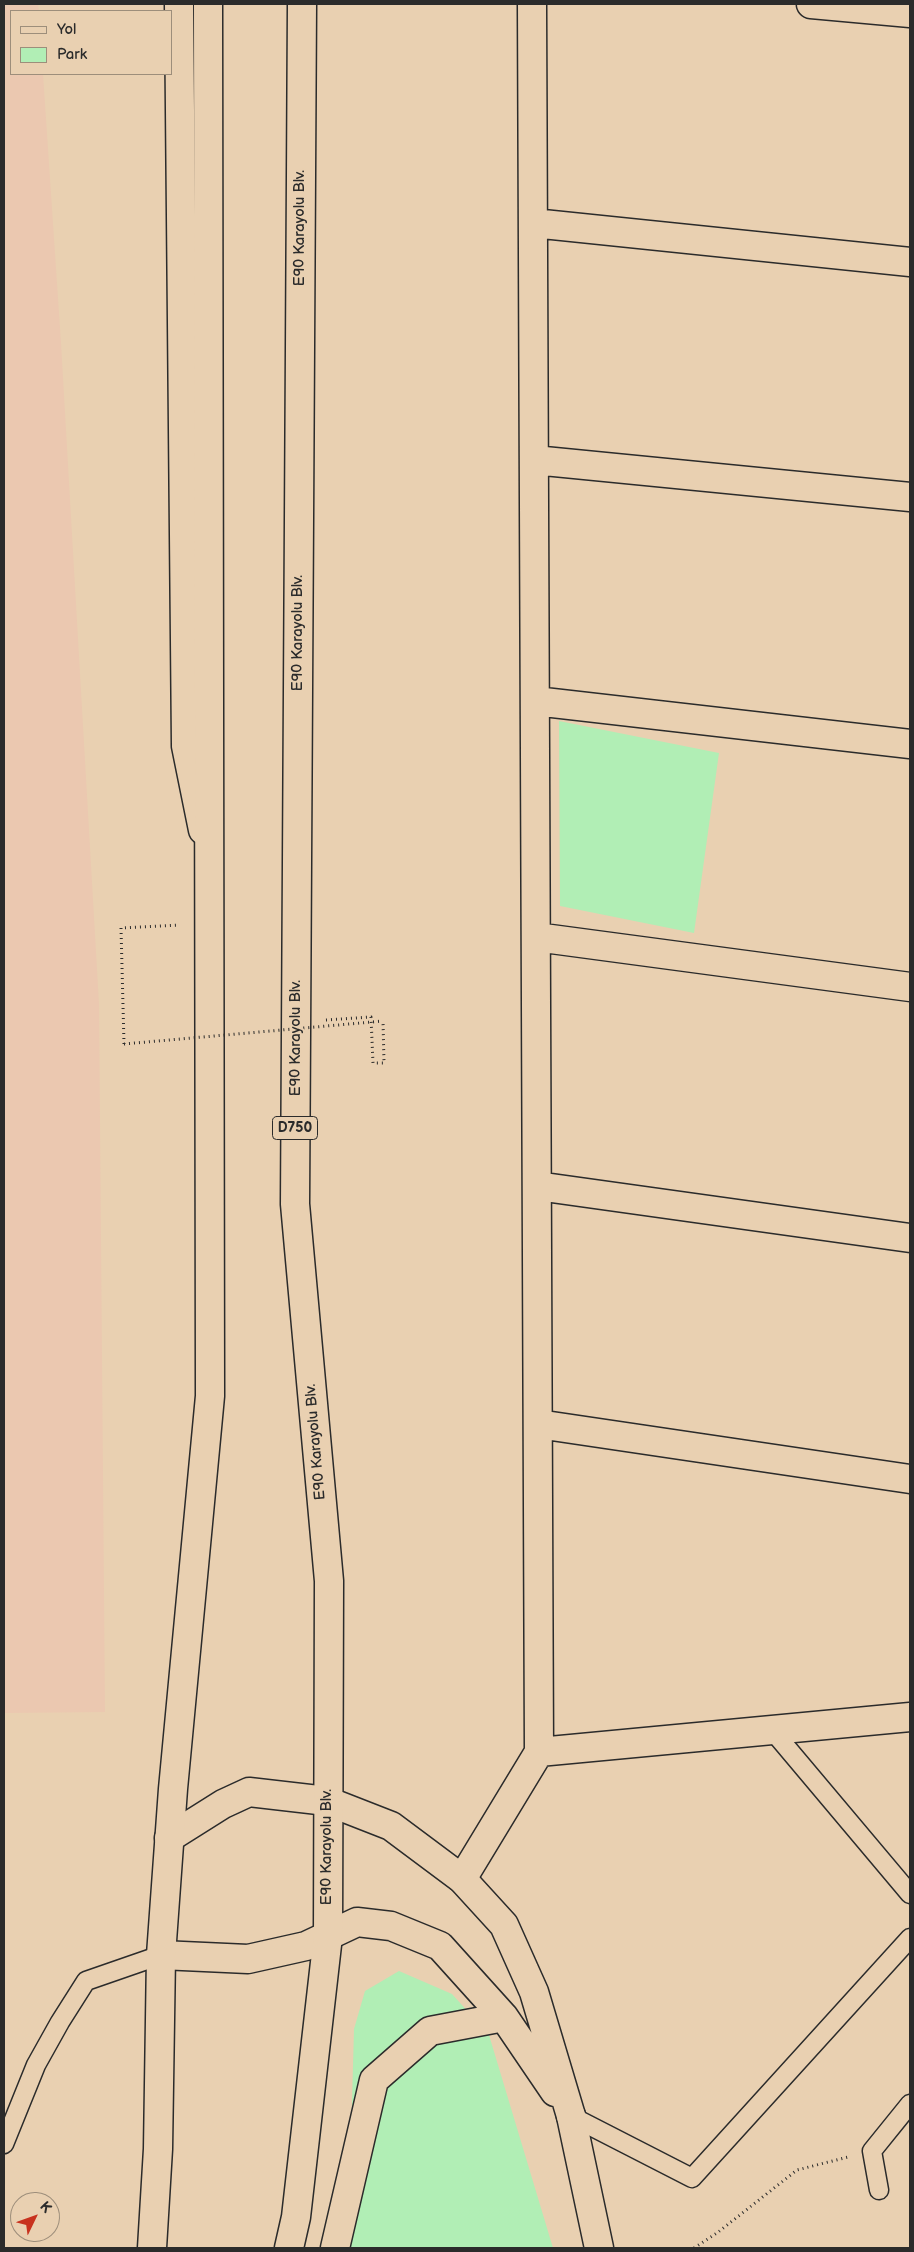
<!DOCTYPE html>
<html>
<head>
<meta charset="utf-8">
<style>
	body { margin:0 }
	#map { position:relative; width:914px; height:2252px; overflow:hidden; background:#e9d0b1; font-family:"Balsamiq Sans",sans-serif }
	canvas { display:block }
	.frame { position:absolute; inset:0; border:5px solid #2b2b2b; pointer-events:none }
	.legend { position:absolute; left:10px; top:10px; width:162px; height:65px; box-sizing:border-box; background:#e9d0b1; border:1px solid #9d8e7b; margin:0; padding:6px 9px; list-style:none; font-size:15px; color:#2b2b2b }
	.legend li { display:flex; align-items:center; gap:10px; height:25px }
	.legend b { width:25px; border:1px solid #9d8e7b }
	.north { position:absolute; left:10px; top:2192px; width:50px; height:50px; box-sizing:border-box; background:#e9d0b1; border:1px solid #9d8e7b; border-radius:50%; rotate:48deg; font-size:14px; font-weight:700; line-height:20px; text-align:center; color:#2b2b2b }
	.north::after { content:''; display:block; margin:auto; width:18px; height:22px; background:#c8321e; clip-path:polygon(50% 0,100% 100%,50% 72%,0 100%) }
</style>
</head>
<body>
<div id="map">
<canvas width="914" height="2252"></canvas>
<div class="frame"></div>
<ul class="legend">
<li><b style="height:6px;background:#e9d0b1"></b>Yol</li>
<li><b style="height:14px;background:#b1eeb5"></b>Park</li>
</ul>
<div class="north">K</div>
</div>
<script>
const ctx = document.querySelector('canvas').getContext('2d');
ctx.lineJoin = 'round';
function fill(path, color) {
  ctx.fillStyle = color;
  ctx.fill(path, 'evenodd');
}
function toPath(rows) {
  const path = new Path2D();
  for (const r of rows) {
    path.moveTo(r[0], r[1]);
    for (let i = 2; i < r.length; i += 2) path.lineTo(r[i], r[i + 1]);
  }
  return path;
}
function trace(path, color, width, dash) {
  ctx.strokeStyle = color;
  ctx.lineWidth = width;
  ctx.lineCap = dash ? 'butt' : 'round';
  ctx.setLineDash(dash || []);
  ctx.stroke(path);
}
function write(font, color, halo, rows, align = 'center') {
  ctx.font = font + ' "Balsamiq Sans",sans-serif';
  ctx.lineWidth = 4;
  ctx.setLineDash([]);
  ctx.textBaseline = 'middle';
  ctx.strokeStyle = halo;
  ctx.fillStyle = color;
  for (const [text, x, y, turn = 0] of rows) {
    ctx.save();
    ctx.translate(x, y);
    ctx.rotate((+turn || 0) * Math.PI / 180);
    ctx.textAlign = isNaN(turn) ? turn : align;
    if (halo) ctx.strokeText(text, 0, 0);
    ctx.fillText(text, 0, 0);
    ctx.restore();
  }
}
const built = toPath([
	[4,4,38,4,39,11,11,11,11,74,43,74,61,343,99,1004,105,1712,4,1713]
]);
const green = toPath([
	[559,721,719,753,694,933,560,906],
	[399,1971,452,1994,489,2035,553,2248,348,2248,354,2029,365,1991]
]);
const path = toPath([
	[326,1020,371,1017,373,1063,384,1063,383,1021],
	[124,1044,121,928,179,925],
	[694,2248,717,2233,797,2170,848,2157]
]);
const lane = toPath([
	[772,1730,910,1894],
	[571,2116,692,2178,910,1938],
	[4,2144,36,2065,60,2022,86,1981,161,1955],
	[879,2190,872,2151,910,2104]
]);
const street = toPath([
	[179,4,186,746,203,830],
	[811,4,910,13],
	[533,223,910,262],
	[534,460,910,497],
	[535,701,910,744],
	[536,937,910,987],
	[537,1186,910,1238],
	[538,1424,910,1479],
	[539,1752,910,1717],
	[462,1879,539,1752,532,4],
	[571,2116,599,2248]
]);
const secondary = toPath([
	[169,1838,223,1804,249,1792,327,1801,391,1826,462,1879,504,1925,534,1992,571,2116],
	[161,1955,248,1959,306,1946,357,1922,391,1926,440,1946,504,2017,555,2092],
	[335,2248,374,2080,430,2031,504,2017]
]);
const highway = toPath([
	[152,2248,158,2149,161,1955,173,1789,210,1396,208,4],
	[289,2248,296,2217,328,1936,329,1581,295,1204,302,4]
]);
const pathBridge = toPath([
	[124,1044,383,1021]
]);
const shields = [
	[295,1128,45]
];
const shieldNames = [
	["D750",295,1128]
];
const streetNames = [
	["E90 Karayolu Blv.",300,228,-90],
	["E90 Karayolu Blv.",298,633,-90],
	["E90 Karayolu Blv.",296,1038,-90],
	["E90 Karayolu Blv.",316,1442,-95],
	["E90 Karayolu Blv.",327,1847,-90]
];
fill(built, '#ebc8b0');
fill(green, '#b1eeb5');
trace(lane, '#2b2b2b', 21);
trace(street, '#2b2b2b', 31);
trace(secondary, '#2b2b2b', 31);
trace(highway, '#2b2b2b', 31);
trace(path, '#2b2b2b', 3, [1, 4]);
trace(lane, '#e9d0b1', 18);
trace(street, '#e9d0b1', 28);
trace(secondary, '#e9d0b1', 28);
trace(highway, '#e9d0b1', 28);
trace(pathBridge, '#2b2b2b', 3, [1, 4]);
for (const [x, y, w] of shields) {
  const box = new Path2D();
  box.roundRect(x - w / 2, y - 11.5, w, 23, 4);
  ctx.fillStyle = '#e9d0b1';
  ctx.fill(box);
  trace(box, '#2b2b2b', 1);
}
write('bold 14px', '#2b2b2b', null, shieldNames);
write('15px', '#2b2b2b', '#e9d0b1', streetNames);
</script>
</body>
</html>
